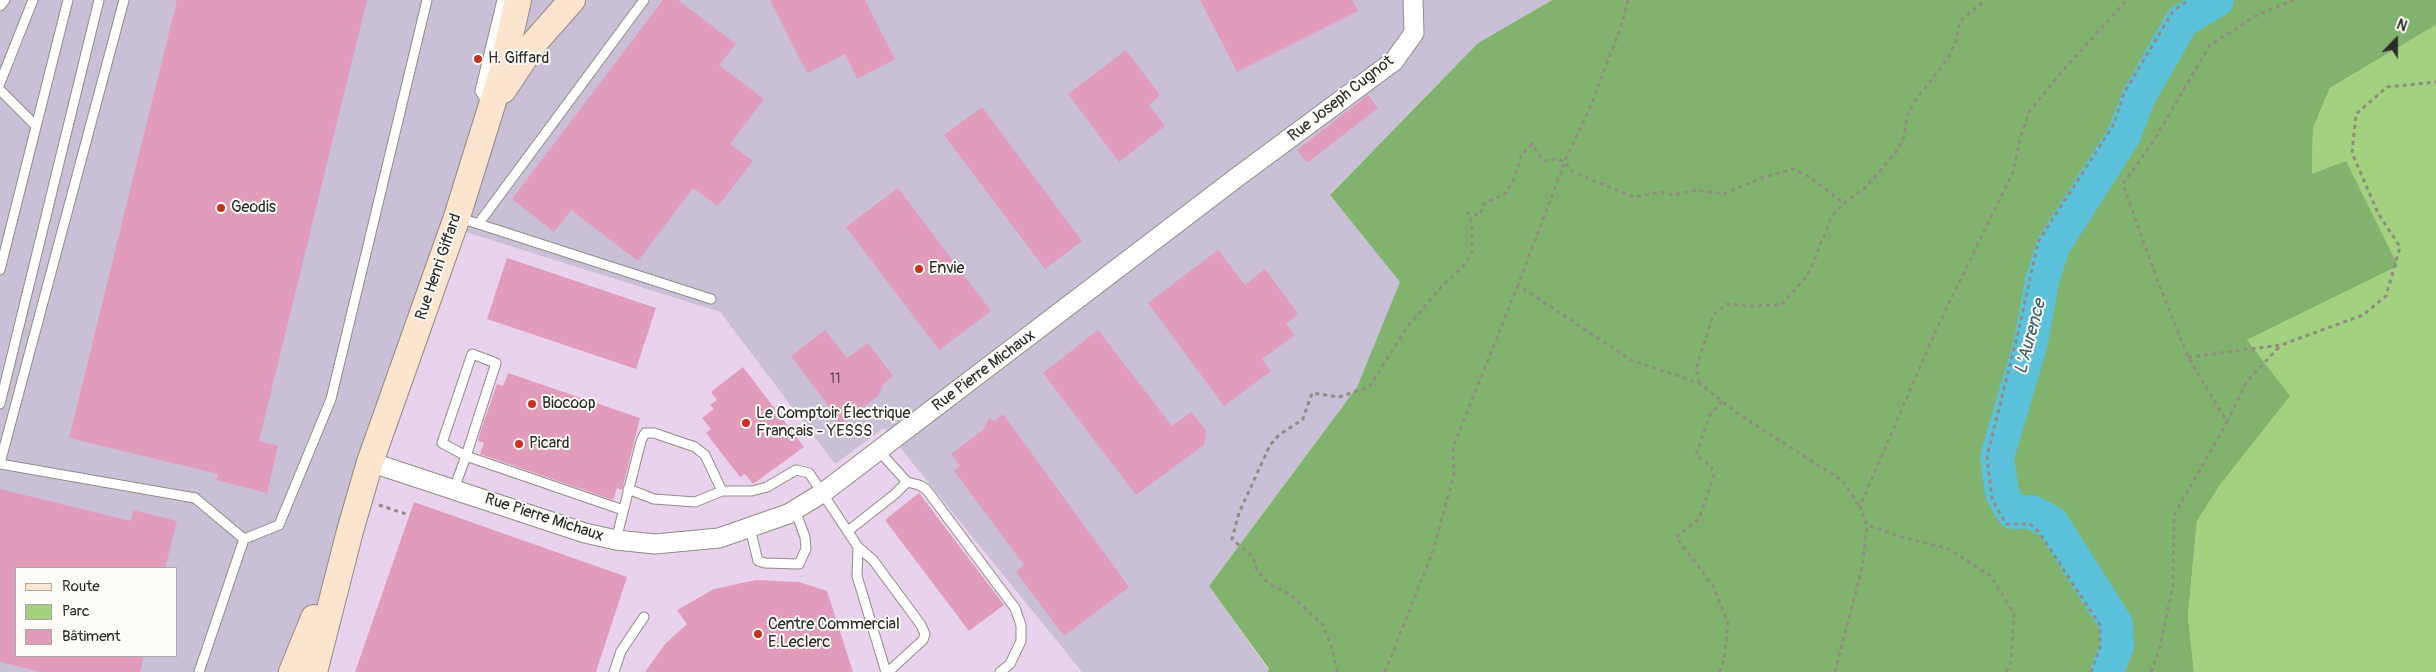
<!DOCTYPE html>
<html>
<head>
<meta charset="utf-8">
<style>
	body { margin:0 }
	#map { position:relative; width:2436px; height:672px; overflow:hidden; background:#f4ecd7; font-family:Pangolin,sans-serif }
	canvas { display:block }
	.legend { position:absolute; left:15px; top:567px; width:162px; height:90px; box-sizing:border-box; background:#fdfcf7; border:1px solid #a9a8a5; margin:0; padding:6px 9px; list-style:none; font-size:15px; color:#2b2b2b }
	.legend li { display:flex; align-items:center; gap:10px; height:25px }
	.legend b { width:25px; border:1px solid #a9a8a5 }
	.north { position:absolute; left:2371px; top:15px; width:50px; height:50px; -webkit-text-stroke:4px #fdfcf7; paint-order:stroke; rotate:22deg; font-size:14px; font-weight:700; line-height:20px; text-align:center; color:#2b2b2b }
	.north::after { content:''; display:block; margin:auto; width:18px; height:22px; background:#2b2b2b; clip-path:polygon(50% 0,100% 100%,50% 72%,0 100%) }
</style>
</head>
<body>
<div id="map">
<canvas width="2436" height="672"></canvas>
<ul class="legend">
<li><b style="height:6px;background:#fce5cf"></b>Route</li>
<li><b style="height:14px;background:#a3d17f"></b>Parc</li>
<li><b style="height:14px;background:#e29cbb"></b>Bâtiment</li>
</ul>
<div class="north">N</div>
</div>
<script>
const ctx = document.querySelector('canvas').getContext('2d');
ctx.lineJoin = 'round';
function fill(path, color) {
  ctx.fillStyle = color;
  ctx.fill(path, 'evenodd');
}
function toPath(rows) {
  const path = new Path2D();
  for (const r of rows) {
    path.moveTo(r[0], r[1]);
    for (let i = 2; i < r.length; i += 2) path.lineTo(r[i], r[i + 1]);
  }
  return path;
}
function trace(path, color, width, dash) {
  ctx.strokeStyle = color;
  ctx.lineWidth = width;
  ctx.lineCap = dash ? 'butt' : 'round';
  ctx.setLineDash(dash || []);
  ctx.stroke(path);
}
function write(font, color, halo, rows, align = 'center') {
  ctx.font = font + ' Pangolin,sans-serif';
  ctx.lineWidth = 4;
  ctx.setLineDash([]);
  ctx.textBaseline = 'middle';
  ctx.strokeStyle = halo;
  ctx.fillStyle = color;
  for (const [text, x, y, turn = 0] of rows) {
    ctx.save();
    ctx.translate(x, y);
    ctx.rotate((+turn || 0) * Math.PI / 180);
    ctx.textAlign = isNaN(turn) ? turn : align;
    if (halo) ctx.strokeText(text, 0, 0);
    ctx.fillText(text, 0, 0);
    ctx.restore();
  }
}
const built = toPath([
	[449,227,720,312,835,463,884,428,1082,672,303,672]
]);
const industrial = toPath([
	[0,0,1552,0,1478,43,1330,195,1401,282,1357,387,1209,586,1269,670,1267,672,1082,672,884,428,835,464,720,312,449,227,303,672,0,672],
	[16,568,176,568,176,656,16,656]
]);
const green = toPath([
	[2436,25,2436,672,2194,672,2188,616,2197,521,2222,482,2247,340,2398,266,2312,174,2313,128,2330,88]
]);
const forest = toPath([
	[1552,0,2436,0,2436,25,2330,88,2313,128,2312,174,2346,161,2398,266,2247,340,2290,396,2222,482,2197,521,2188,616,2194,672,1267,672,1269,669,1209,586,1357,387,1400,282,1330,195,1478,43]
]);
const river = toPath([
	[2107,672,2117,646,2116,624,2052,523,2032,512,2013,512,2002,493,1997,457,2031,342,2042,281,2053,246,2124,135,2138,98,2182,21,2217,0]
]);
const building = toPath([
	[177,0,367,0,259,441,278,446,267,493,216,480,218,474,69,438],
	[663,0,678,0,736,44,719,65,764,99,730,144,753,161,718,206,693,188,638,261,571,210,554,232,512,199],
	[770,0,865,0,895,59,857,79,845,54,807,73],
	[1200,0,1352,0,1358,11,1237,72],
	[1126,50,1160,95,1149,105,1165,126,1119,162,1068,94],
	[1368,95,1378,108,1307,163,1297,150],
	[982,107,1082,241,1045,269,944,135],
	[898,188,991,311,939,350,846,227],
	[1218,250,1245,285,1265,269,1298,314,1286,324,1295,335,1262,359,1271,371,1224,406,1148,303],
	[507,258,656,308,636,369,487,319],
	[825,330,847,358,868,343,893,376,884,383,878,396,840,425,831,413,833,412,791,356],
	[1098,330,1172,426,1191,412,1206,430,1204,445,1136,495,1043,373],
	[743,367,804,447,753,484,745,474,740,477,706,433,711,429,702,418,714,409,710,405,717,400,711,392],
	[508,373,640,418,622,490,617,488,613,500,480,454,484,443,478,441,481,430,497,384,503,386],
	[1003,414,1129,587,1064,636,1016,572,1024,565,954,471,960,466,951,454,983,430,989,418,995,421],
	[0,489,131,521,133,510,177,521,165,568,16,568,16,656,144,656,140,672,41,672,0,662],
	[919,493,1004,605,969,631,885,520],
	[414,502,627,577,596,672,355,672],
	[756,580,799,582,827,591,853,672,645,672,665,644,687,624,677,610,714,589]
]);
const path = toPath([
	[1628,0,1621,26,1592,103,1567,156,1518,285,1631,360,1699,383,1737,413,1843,481,1859,505],
	[2188,357,2281,345,2363,315,2386,296,2400,247,2378,213,2352,153,2356,114,2387,87,2436,82],
	[1699,383,1696,369,1713,315,1727,304,1747,306,1781,305,1808,275,1832,216,1844,203,1865,188,1896,152,1904,137,1907,116,1915,101,1949,57,1957,39,1959,22,1985,0],
	[2227,422,2247,381,2281,345],
	[379,505,409,515],
	[1337,672,1332,648,1323,625,1292,596,1268,583,1257,570,1253,557,1232,539,1239,513,1270,445,1279,435,1303,419,1312,393,1339,397,1369,387,1408,326,1443,285,1464,265,1472,252,1472,225,1468,213,1480,215,1483,204,1506,193,1515,177,1521,155,1532,144,1544,161,1557,159,1565,162,1573,172,1634,197,1661,192,1673,195,1696,190,1724,194,1761,178,1794,169,1808,176,1844,203],
	[1385,672,1433,551,1454,475,1453,447,1518,285],
	[1719,672,1724,660,1728,623,1713,586,1676,537,1699,519,1714,475,1711,466,1696,455,1710,415,1722,401],
	[1835,672,1862,568,1867,525],
	[2006,672,2011,662,2014,614,1991,576,1947,548,1904,538,1867,525,1860,506,1937,328,2013,172,2020,139,2029,112,2065,68,2127,0],
	[2091,672,2100,647,2100,625,2039,532,2030,524,2006,524,1992,499,1987,456,2019,329,2038,242,2114,124,2124,93,2173,11,2189,0],
	[2151,672,2159,650,2173,586,2174,515,2227,422,2188,357,2155,274,2123,184,2153,142,2210,45,2259,14,2294,0]
]);
const lane = toPath([
	[0,6,5,0],
	[0,83,33,0],
	[0,90,36,126],
	[487,103,480,91,502,0],
	[460,218,711,299],
	[479,223,644,0],
	[0,270,68,0],
	[0,404,99,0],
	[879,451,907,482,919,485,926,489,1015,608,1021,625,1021,641,1010,664,1000,672],
	[0,463,124,0],
	[0,464,195,498,244,539],
	[454,489,466,456,496,363,472,354,442,443,466,456,623,510],
	[628,489,654,499,695,502,722,491,752,491,767,487,796,470,809,473,858,547,857,576,886,672],
	[750,528,758,561,765,563,799,564,806,549,805,537,795,510],
	[848,531,895,494,907,482],
	[616,540,641,441,645,433,654,433,695,447,705,455,722,491],
	[858,547,873,560,921,625,925,634,923,640,888,672],
	[199,672,244,539,279,525,331,399,427,0],
	[614,672,621,651,644,617]
]);
const street = toPath([
	[370,462,585,533,616,540,655,544,719,538,788,514,824,492,1236,178,1394,61,1414,33,1413,0]
]);
const secondary = toPath([
	[503,90,535,42,572,0],
	[292,672,314,618],
	[314,672,350,531,370,462,457,217,501,76,518,0]
]);
const markers = [
	[478,59,5,"#c8321e"],
	[221,208,5,"#c8321e"],
	[919,269,5,"#c8321e"],
	[532,404,5,"#c8321e"],
	[746,423,5,"#c8321e"],
	[519,444,5,"#c8321e"],
	[758,634,5,"#c8321e"]
];
const numberNames = [
	["11",835,379]
];
const poiNames = [
	["H. Giffard",488,59],
	["Geodis",231,208],
	["Envie",929,269],
	["Biocoop",542,404],
	["Le Comptoir Électrique",756,414],
	["Français - YESSS",756,432],
	["Picard",529,444],
	["Centre Commercial",768,625],
	["E.Leclerc",768,643]
];
const streetNames = [
	["Rue Joseph Cugnot",1341,99,-38],
	["Rue Henri Giffard",439,267,-71],
	["Rue Pierre Michaux",984,371,-37],
	["Rue Pierre Michaux",544,518,18]
];
const waterNames = [
	["L'Aurence",2031,337,-75]
];
fill(built, '#e9d2ed');
fill(industrial, '#c9bfd7');
fill(green, '#a3d17f');
fill(forest, '#82b36e');
trace(river, '#5cc1da', 34);
fill(building, '#e29cbb');
trace(lane, '#908c81', 11);
trace(street, '#908c81', 21);
trace(secondary, '#908c81', 28);
trace(path, '#908c81', 3, [4, 4]);
trace(lane, '#fff', 9);
trace(street, '#fff', 19);
trace(secondary, '#fce5cf', 26);
for (const [x, y, r, color] of markers) {
  const dot = new Path2D();
  dot.arc(x, y, r, 0, 2 * Math.PI);
  ctx.fillStyle = color;
  ctx.fill(dot);
  trace(dot, '#fdfcf7', 2);
}
write('14px', '#59474f', null, numberNames);
write('16px', '#2b2b2b', '#fdfcf7', poiNames, 'left');
write('16px', '#2b2b2b', '#fdfcf7', streetNames);
write('italic 18px', '#3c6068', '#fdfcf7', waterNames);
</script>
</body>
</html>
